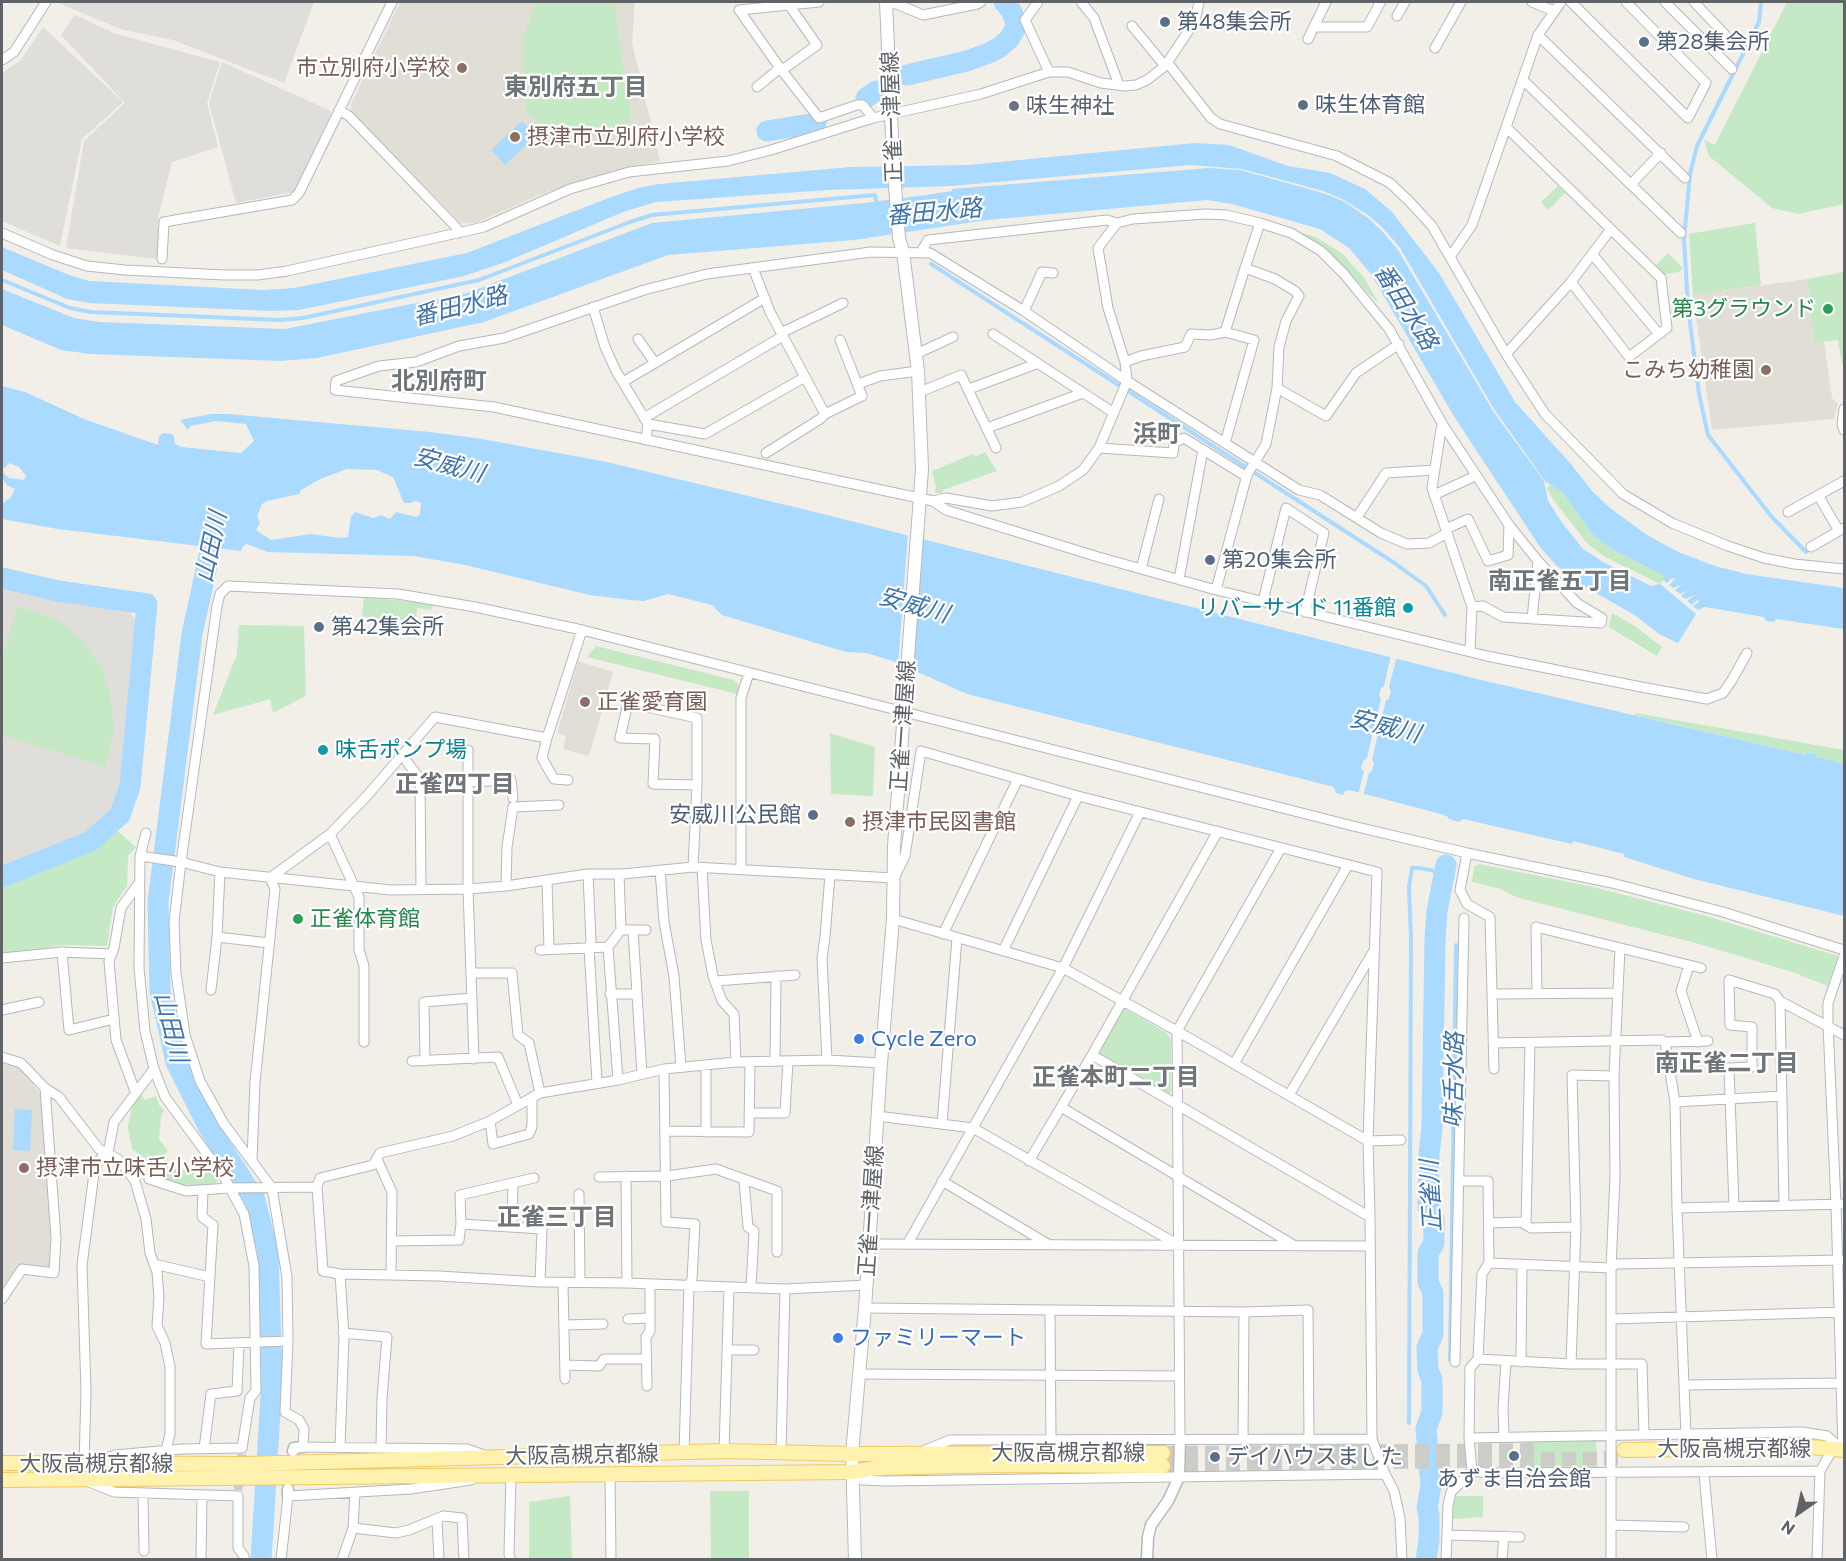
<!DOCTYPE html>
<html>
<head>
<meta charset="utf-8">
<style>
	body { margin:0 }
	#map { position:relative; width:1846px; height:1561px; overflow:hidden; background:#f1efe8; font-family:Commissioner,sans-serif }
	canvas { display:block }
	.frame { position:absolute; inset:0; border:3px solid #5f6368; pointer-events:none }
	.north { position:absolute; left:1768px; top:1483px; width:60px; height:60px; -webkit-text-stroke:4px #fff; paint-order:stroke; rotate:214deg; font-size:16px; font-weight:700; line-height:24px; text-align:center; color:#5f6368 }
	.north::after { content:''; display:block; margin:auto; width:21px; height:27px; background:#5f6368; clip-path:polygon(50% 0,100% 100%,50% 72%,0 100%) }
</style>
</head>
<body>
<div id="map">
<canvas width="1846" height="1561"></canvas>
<div class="frame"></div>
<div class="north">N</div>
</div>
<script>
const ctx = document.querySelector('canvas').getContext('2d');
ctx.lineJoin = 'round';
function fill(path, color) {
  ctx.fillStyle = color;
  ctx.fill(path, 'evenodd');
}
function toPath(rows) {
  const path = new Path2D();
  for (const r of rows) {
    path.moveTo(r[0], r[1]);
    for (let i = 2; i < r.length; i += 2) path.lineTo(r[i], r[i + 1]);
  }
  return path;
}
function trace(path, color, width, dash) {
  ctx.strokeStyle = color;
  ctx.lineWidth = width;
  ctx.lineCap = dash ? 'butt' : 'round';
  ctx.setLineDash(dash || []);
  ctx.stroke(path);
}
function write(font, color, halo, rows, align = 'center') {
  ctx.font = font + ' Commissioner,"Noto Sans JP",sans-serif';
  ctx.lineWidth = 4.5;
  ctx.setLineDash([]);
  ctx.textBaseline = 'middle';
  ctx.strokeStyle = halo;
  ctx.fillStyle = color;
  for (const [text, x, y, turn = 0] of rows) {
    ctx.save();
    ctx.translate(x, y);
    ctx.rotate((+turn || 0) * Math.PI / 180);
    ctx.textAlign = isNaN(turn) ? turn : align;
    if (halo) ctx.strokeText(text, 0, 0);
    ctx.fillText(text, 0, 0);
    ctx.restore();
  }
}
const industrial = toPath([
	[56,2,314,2,284,83,173,40,120,29],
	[75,15,116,34,220,62,207,103,218,147,172,162,158,217,158,259,66,248,84,141,125,103,61,35],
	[43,27,123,102,82,139,60,246,2,221,2,73,21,60],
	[222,62,329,110,331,114,294,192,236,203,209,103],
	[2,586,128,610,139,625,124,785,111,812,81,837,2,870]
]);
const education = toPath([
	[400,2,635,2,632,43,660,161,616,170,539,195,476,223,461,223,351,112,351,104],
	[1807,279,1814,342,1824,342,1832,398,1838,404,1834,419,1712,430,1693,295],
	[578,661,613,672,589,756,563,749,566,736,557,733],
	[2,1061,17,1064,43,1097,52,1238,50,1268,20,1265,2,1291]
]);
const green = toPath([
	[536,2,614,2,624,75,629,78,631,131,550,132,525,111,524,36],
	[1787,2,1844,2,1844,204,1798,214,1772,208,1709,156,1704,140,1715,145],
	[1558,186,1565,193,1548,210,1541,202],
	[1755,223,1761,285,1693,295,1689,234],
	[1292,230,1316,237,1343,254,1365,279,1379,304,1325,250],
	[1668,253,1683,268,1679,272,1664,274,1656,265],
	[1844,272,1844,364,1842,364,1838,340,1814,343,1807,279],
	[985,452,997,471,943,490,942,493,935,493,936,487,932,471,973,454,975,457],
	[1551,485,1563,493,1593,535,1610,548,1666,576,1660,584,1605,557,1587,543,1552,498,1547,488],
	[364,597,434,604,431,610,417,608,416,621,362,617],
	[17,606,57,619,80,638,103,669,111,700,114,730,105,767,2,735,2,659],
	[1612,613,1636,627,1662,647,1657,656,1609,627],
	[239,625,304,626,306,696,273,713,270,699,213,715,237,654],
	[596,646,734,680,739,685,737,694,587,657],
	[1636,713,1844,750,1844,764,1816,757,1816,754,1808,752,1806,755,1634,715],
	[830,733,875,747,873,796,831,794],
	[112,826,136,847,128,856,127,886,113,907,107,946,63,945,2,955,2,881,91,845],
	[1479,864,1589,886,1703,915,1838,956,1835,967,1828,986,1795,973,1703,945,1516,897,1501,889,1472,882,1474,867],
	[1125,1009,1167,1033,1171,1039,1171,1092,1167,1094,1098,1054,1120,1010],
	[140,1091,144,1100,156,1096,159,1105,164,1111,161,1116,159,1139,168,1151,165,1154,173,1169,191,1171,207,1171,213,1169,218,1182,208,1185,180,1185,151,1178,142,1157,132,1149,128,1127,132,1106],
	[1596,1441,1597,1468,1525,1469,1525,1442],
	[710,1491,749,1491,749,1559,711,1559],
	[570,1496,572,1559,529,1559,529,1502],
	[1456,1496,1483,1496,1483,1517,1452,1519,1452,1504]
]);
const water = toPath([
	[522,121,536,135,505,165,491,150],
	[1195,143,1229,145,1288,166,1330,173,1365,189,1392,212,1439,273,1515,402,1570,463,1593,492,1610,508,1647,535,1678,552,1715,566,1746,574,1844,588,1844,629,1776,619,1774,622,1766,621,1764,617,1705,607,1698,610,1693,606,1700,601,1697,600,1692,605,1687,601,1695,595,1685,599,1681,596,1688,590,1680,594,1675,590,1683,584,1673,588,1669,585,1676,578,1671,579,1667,583,1663,580,1665,576,1610,548,1593,535,1563,493,1545,481,1494,409,1400,248,1384,229,1368,215,1344,200,1323,191,1242,169,1190,165,951,186,828,190,656,202,623,212,503,263,464,276,299,310,270,311,90,303,67,299,2,270,2,247,69,275,89,281,263,290,294,288,467,253,606,199,638,188,659,184,851,167,968,165],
	[1209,168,1240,170,1323,193,1345,202,1368,218,1383,232,1398,250,1493,411,1544,481,1548,501,1563,524,1583,549,1603,562,1651,586,1660,584,1696,614,1678,643,1659,634,1636,616,1577,582,1556,565,1540,547,1455,418,1371,274,1349,248,1320,229,1232,204,1207,200,987,220,854,240,668,255,484,322,317,358,281,361,91,354,61,350,2,325,2,289,74,318,99,322,285,329,467,293,652,223,864,203,926,195,952,191,952,189],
	[2,386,25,392,84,419,158,445,159,437,163,433,172,434,174,437,175,444,181,447,241,453,254,441,246,424,216,421,190,426,188,430,180,420,211,414,228,414,430,432,482,439,607,462,815,512,1477,679,1806,755,1807,752,1816,754,1816,757,1844,764,1844,916,1694,879,1624,857,1624,854,1573,841,1572,844,1463,819,1459,822,1449,819,1448,817,1441,814,1349,790,1345,791,1343,795,1336,793,1334,787,967,694,893,661,866,653,846,652,722,615,712,605,668,594,644,601,630,600,590,595,465,565,414,556,267,552,247,544,243,546,241,551,58,529,2,519,2,504,11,497,15,489,7,485,2,478,2,472,9,478,24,480,26,476,19,467,9,463,5,468,2,468],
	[347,469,377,470,393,477,404,503,410,503,416,501,421,503,420,514,417,517,396,512,390,519,381,515,373,518,355,512,351,517,348,537,341,538,311,534,271,540,256,530,260,523,257,516,262,504,267,501,299,494,301,490,320,479],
	[15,1109,32,1110,30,1151,13,1150]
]);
const pier = toPath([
	[908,533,922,537,912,672,898,666],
	[1391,655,1397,656,1389,687,1391,691,1389,699,1386,700,1372,760,1374,763,1372,771,1369,773,1363,797,1358,795,1364,771,1361,768,1363,761,1367,758,1381,699,1379,695,1381,688,1384,686]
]);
const stream = toPath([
	[1761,2,1759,22,1697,146,1690,174,1684,239,1688,307,1699,394,1708,435,1771,516,1806,552],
	[931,264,1393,562,1426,586,1445,615],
	[2,280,70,308,91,312,280,320,303,318,479,280,630,222,652,215,875,195,877,207],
	[1450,1360,1456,945],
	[1409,1423,1411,938,1409,887,1412,868,1420,868,1444,873]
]);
const river = toPath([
	[907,75,967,61,989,53,1000,47,1009,39,1017,26,1012,12,1004,2],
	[866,98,876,91],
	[767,131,816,123],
	[217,520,192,634,158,902,160,991,176,1062,209,1128,255,1200,268,1252,272,1379,261,1560],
	[2,578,58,591,147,604,130,786,120,815,91,841,2,877],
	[1426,1560,1429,1540,1429,1516,1427,1507,1431,1486,1426,1429,1432,1412,1432,1380,1428,1370,1427,1348,1433,1334,1433,1293,1428,1282,1428,1253,1434,1243,1434,1219,1428,1207,1429,1155,1432,1127,1435,939,1437,911,1446,865]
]);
const minorTunnel = toPath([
	[238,1490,242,1453]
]);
const primaryTunnel = toPath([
	[1163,1453,1536,1450],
	[1163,1466,1624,1458]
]);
const minor = toPath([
	[819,2,739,10,780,68,819,118,857,105,863,105,873,118],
	[1038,2,1025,20,1049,72],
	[1081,2,1094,18,1119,85],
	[1532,2,1554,11],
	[1571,2,1688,118,1706,83,1626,2],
	[1665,2,1732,69],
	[1694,2,1731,41],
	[887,4,897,4,923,15,977,4,981,2],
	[1397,16,1405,2],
	[1132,26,1165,66],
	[1314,27,1367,27,1380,3,1378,2],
	[1538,35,1685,178],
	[1308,39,1326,2],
	[1435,48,1461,2],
	[2,60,14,52,46,2],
	[1167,62,1211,118,1220,124,1337,156,1390,183,1409,201,1432,226,1506,354,1545,414,1623,494,1672,523,1728,546,1764,558,1794,564,1844,569],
	[1523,80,1681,233],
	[757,87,780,68,785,68,817,45,789,5],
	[339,110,349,116,456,227,459,233],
	[1506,127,1661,278,1667,328,1629,357,1571,282],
	[1631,184,1661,153],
	[2,233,53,255,87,266,125,270,224,275,258,275,287,271,484,227,570,189,629,172,728,161,771,150,873,118,981,94,1049,72,1068,72,1101,83,1125,86,1136,85,1147,80,1165,66,1195,21,1199,2],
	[921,252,928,240,1107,220,1117,223],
	[1592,254,1659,334],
	[1450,257,1472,225,1538,35,1561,2],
	[162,259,164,222,292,200,299,193,392,2],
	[753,268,770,312,825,414],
	[593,307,605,347,616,371,648,424,646,440],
	[1024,311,1042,272,1053,273],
	[1225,332,1245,268],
	[781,333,843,303],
	[993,334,1114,413],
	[638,339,655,363],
	[916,354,953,337],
	[1506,354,1571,282,1611,229],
	[1125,362,1141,356,1185,347,1191,334,1211,335,1225,332,1254,340,1225,443],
	[623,382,765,298],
	[858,384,880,376,918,371],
	[1277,388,1326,416,1356,373,1399,344],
	[969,389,1036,364],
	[920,392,961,375,996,448],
	[1844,409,1842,425,1844,430],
	[644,418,783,336],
	[648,424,705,434,805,377],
	[1443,425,1509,525,1538,561,1577,603,1602,618,1601,623,1503,617,1483,606,1472,607],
	[987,428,1083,393],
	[1099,448,1173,453,1174,443,1184,438,1247,477],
	[766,453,820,419,825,414,862,396,840,340],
	[1434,495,1471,478],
	[1818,495,1839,531],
	[933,501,946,498,992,506,1022,502,1059,486,1083,470,1099,448,1127,381,1125,362,1108,308,1098,248,1117,223,1133,219,1206,214,1226,215,1260,223,1291,233,1321,251,1344,274,1389,329,1443,425,1441,429,1432,488,1472,607,1470,651],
	[1788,512,1844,481],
	[1357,517,1386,473,1435,470],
	[1446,529,1468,519,1488,561,1508,555,1509,525],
	[1447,533,1429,543,1407,544,1381,533,1320,495,1299,490,1127,381,1024,311,930,253,871,252,707,274,644,290,504,338,459,346,416,362,379,366,336,381,335,390,494,407,933,501,946,510,1095,556,1216,590,1487,656,1641,687,1707,699,1723,693,1732,680,1747,653],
	[1811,547,1844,528],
	[1141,569,1159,499],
	[1179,579,1203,450],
	[1216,590,1247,475,1266,444,1277,388,1279,347,1286,321,1299,296,1295,291,1275,279,1245,268,1260,223],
	[1263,601,1286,508,1324,533,1305,612],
	[1532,619,1538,561],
	[547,738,542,758,554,779,568,780],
	[468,750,468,889,474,1059],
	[407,762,420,779,421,889],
	[468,782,511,780,513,798],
	[330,834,359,897,359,950,364,966,364,1042],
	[1467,853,1460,890,1467,904,1490,917,1494,1069],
	[140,856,181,862,220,872,391,890,468,889,506,886,588,874,623,874,693,867,894,878,905,856,921,751,1078,796,1377,872,1368,1141,1370,1217,1372,1439,1385,1474,1394,1491,1400,1518,1402,1560],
	[693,867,697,785,697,718,628,703,620,738,655,739,653,784,697,785],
	[702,868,706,940,713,976,722,1001,734,1014,736,1062],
	[741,869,741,698,749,673],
	[660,870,664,922,674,976,681,1067],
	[220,872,217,937,269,943],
	[588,874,591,941,589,948,597,1083],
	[619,874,621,930],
	[270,878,330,834,365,798,435,717,547,738,582,630],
	[547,881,549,949],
	[506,886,507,847,513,807,559,805],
	[893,919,1063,968,1177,1031,1368,1141,1401,1140],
	[633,930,642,1074],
	[943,934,1018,779],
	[608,947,618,1080],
	[540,950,608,947,621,930,646,930],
	[1003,951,1078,796],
	[62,952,69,1030,114,1019],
	[2,958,62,952,112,954],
	[1689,965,1681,991,1698,1042],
	[471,973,512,973,518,1035,529,1043,540,1093],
	[716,981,795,975],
	[211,990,217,937],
	[1537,993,1536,927,1701,968],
	[610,994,637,994],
	[1493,994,1618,993],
	[1780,1001,1784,1205],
	[2,1010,39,1002],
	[1665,1042,1675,1102,1677,1208,1686,1435],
	[1493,1043,1662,1040,1665,1042,1708,1041],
	[1092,1055,1370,1217],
	[2,1057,21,1063,45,1088,59,1097,99,1149,118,1159,135,1181,146,1219,150,1253,157,1272,159,1297,157,1326,165,1343,170,1367,170,1434,166,1450],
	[827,1060,822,958,825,937,830,875],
	[412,1061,498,1057,518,1105],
	[425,1061,424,1002,472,998],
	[775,1061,776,976],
	[1234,1064,1348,865],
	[706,1065,706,1132],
	[664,1069,666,1222,695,1224,692,1279,689,1285,684,1453],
	[135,1091,116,1040,109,961,114,948,121,908,139,883],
	[1289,1095,1373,952],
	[1675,1102,1782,1096],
	[1061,1107,1292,1244],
	[749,1113,785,1113,788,1061],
	[877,1116,973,1128,1177,1244],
	[490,1121,493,1144,529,1134,532,1127,532,1097],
	[942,1124,957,938],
	[666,1131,749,1132,750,1062],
	[377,1159,392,1192,391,1275],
	[252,1161,255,1082,275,889,270,878],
	[1029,1161,1092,1055,1218,831],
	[626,1176,627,1283],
	[599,1177,667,1176,716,1169,777,1191,777,1252],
	[534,1178,460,1195,461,1224,542,1229,540,1282],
	[149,1179,186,1191,229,1188,317,1187],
	[744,1181,748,1227,754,1231,751,1288],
	[942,1181,1048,1244],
	[1459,1181,1488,1181,1489,1263,1482,1274,1478,1359,1470,1368,1469,1438,1472,1471],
	[203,1190,202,1217,213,1225,206,1344,288,1341],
	[579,1194,580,1281],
	[1734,1207,1729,1068,1752,1067,1752,1027,1730,1025,1729,980,1775,994,1780,1001,1844,1035],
	[1677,1208,1844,1204],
	[1489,1223,1521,1222,1531,1228,1576,1227],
	[1526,1225,1530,1043],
	[512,1227,513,1183],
	[392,1241,459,1240,461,1224],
	[908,1243,1063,968,1140,812],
	[869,1244,1370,1246],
	[1489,1263,1611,1268,1616,1264,1844,1260],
	[154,1264,210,1277],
	[340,1274,439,1276,540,1282,627,1283,785,1289,867,1285],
	[563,1283,565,1379],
	[2,1299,22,1269,54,1273,56,1238,45,1088],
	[865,1308,1244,1312,1308,1310,1309,1439],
	[1050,1311,1051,1440],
	[628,1319,649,1318],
	[1611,1319,1844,1312],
	[564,1325,603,1324],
	[343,1333,387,1337,382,1398,381,1447],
	[727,1350,754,1350],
	[1478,1359,1571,1364,1642,1364,1644,1435],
	[1455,1362,1464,918],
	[1521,1362,1522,1265],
	[1571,1364,1576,1227,1572,1075,1614,1076],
	[565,1365,599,1366,604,1359,646,1359],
	[860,1374,1179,1376],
	[1685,1385,1840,1383],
	[647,1386,646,1337,650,1331,650,1284],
	[1504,1437,1503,1408,1506,1361],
	[1469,1438,1802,1432,1827,1436,1843,1450],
	[1180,1439,1177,1031,1281,848],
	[1243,1439,1244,1312],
	[340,1447,344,1336,340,1274,323,1271,317,1187,320,1178,373,1165,380,1153,453,1136,490,1121,540,1093,618,1080,664,1069,736,1062,827,1060,881,1063],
	[204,1449,211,1394,237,1391,239,1343],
	[1843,1450,1836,1205,1828,1025,1828,1003,1844,956],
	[724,1451,729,1288],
	[923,1451,950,1440,1372,1439],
	[781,1452,785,1289],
	[484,1455,467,1449,303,1447,304,1429,299,1420,285,1412,288,1341,287,1277,272,1188,224,1124,200,1081,185,1035,176,973,174,922,181,862,217,606,220,594,228,586,398,594,475,607,582,630,1353,826,1467,853,1612,883,1723,912,1844,950],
	[100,1460,115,1455,182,1449,242,1448,250,1398,256,1391,254,1266,244,1214,224,1177,165,1097,154,1069,145,1031,139,968,140,856,146,833],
	[87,1464,84,1465,86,1391,82,1265,95,1166,109,1148,114,1122,154,1069],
	[1472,1471,1488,1473,1820,1471],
	[852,1472,862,1480,886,1481,1385,1474],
	[610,1473,611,1560],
	[1704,1474,1712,1560],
	[511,1476,509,1554,511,1560],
	[89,1482,114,1492,238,1496,238,1548,244,1556,244,1560],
	[143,1493,144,1551],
	[437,1519,439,1560],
	[1612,1525,1684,1527],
	[353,1528,396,1533,409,1530,443,1516,462,1518,464,1560],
	[1447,1535,1520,1537],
	[201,1560,202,1495],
	[281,1560,288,1496,411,1489,471,1480],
	[342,1560,353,1528,355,1493],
	[1446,1560,1448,1505,1451,1492,1472,1471],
	[1502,1560,1504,1536],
	[1611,1560,1611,1268,1615,1176,1614,1076,1620,948],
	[1817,1560,1820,1471,1830,1454]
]);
const tertiary = toPath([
	[293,1451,294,1448,303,1447],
	[288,1496,288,1489],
	[1147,1560,1148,1537,1151,1525,1168,1501,1179,1477,1180,1439]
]);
const secondary = toPath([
	[855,1560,852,1454,865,1308,881,1063,893,919,894,846,922,469,918,371,903,252,899,238,893,160,886,2]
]);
const primary = toPath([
	[1624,1450,1810,1447,1844,1450],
	[2,1463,244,1464,724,1451,852,1454,1163,1453],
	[2,1480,852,1472,876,1468,1002,1465,1163,1466]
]);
const markers = [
	[1165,22,6,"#5c6f8a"],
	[1644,42,6,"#5c6f8a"],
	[462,68,6,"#8d6e63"],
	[1303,105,6,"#5c6f8a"],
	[1014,106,6,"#6b7280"],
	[515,137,6,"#8d6e63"],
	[1828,309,6,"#2e9e5b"],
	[1766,370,6,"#8d6e63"],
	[1210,560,6,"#5c6f8a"],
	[1408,608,6,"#0f9aa8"],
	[319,627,6,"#5c6f8a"],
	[585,702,6,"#8d6e63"],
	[323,750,6,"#0f9aa8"],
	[813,815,6,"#5c6f8a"],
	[850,822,6,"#8d6e63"],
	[298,919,6,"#2e9e5b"],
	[859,1039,6,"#3f7fe0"],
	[24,1168,6,"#8d6e63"],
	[838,1338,6,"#3f7fe0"],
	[1514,1456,6,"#5c6f8a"],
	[1215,1457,6,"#5c6f8a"]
];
const serviceNames = [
	["第48集会所",1177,22],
	["第28集会所",1656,42],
	["味生体育館",1315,105],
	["第20集会所",1222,560],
	["第42集会所",331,627],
	["安威川公民館",801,815,"right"],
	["デイハウスました",1227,1457],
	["あずま自治会館",1514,1479,"center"]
];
const educationNames = [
	["市立別府小学校",450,68,"right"],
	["摂津市立別府小学校",527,137],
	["こみち幼稚園",1754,370,"right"],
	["正雀愛育園",597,702],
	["摂津市民図書館",862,822],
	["摂津市立味舌小学校",36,1168]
];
const worshipNames = [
	["味生神社",1026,106]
];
const streetNames = [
	["正雀一津屋線",892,117,-92],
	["正雀一津屋線",903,726,-86],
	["正雀一津屋線",871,1211,-86],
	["大阪高槻京都線",1734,1449],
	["大阪高槻京都線",1068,1453],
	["大阪高槻京都線",582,1455,-1],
	["大阪高槻京都線",96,1464]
];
const leisureNames = [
	["第3グラウンド",1816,309],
	["正雀体育館",310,919,"left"]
];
const cultureNames = [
	["リバーサイド 11番館",1396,608],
	["味舌ポンプ場",335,750,"left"]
];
const shopNames = [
	["Cycle Zero",871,1039],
	["ファミリーマート",850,1338]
];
const neighbourhoodNames = [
	["東別府五丁目",576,87],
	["北別府町",439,381],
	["浜町",1157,434],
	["南正雀五丁目",1560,581],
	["正雀四丁目",455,784],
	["南正雀二丁目",1727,1063],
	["正雀本町二丁目",1116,1077],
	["正雀三丁目",557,1217]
];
const waterNames = [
	["番田水路",934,212,-5],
	["番田水路",460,306,-14],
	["番田水路",1406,307,58],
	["安威川",449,465,15],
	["山田川",211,547,-78],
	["安威川",914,605,16],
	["安威川",1385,726,14],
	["山田川",171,1027,76],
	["味舌水路",1454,1080,-89],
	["正雀川",1431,1196,-93]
];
fill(industrial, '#e0deda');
fill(education, '#e1ded6');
fill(green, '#c5e8c5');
fill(water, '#aadaff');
fill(pier, '#f1efe8');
trace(stream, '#aadaff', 4);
trace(river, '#aadaff', 21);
trace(minorTunnel, '#ccccc8', 9, [9, 4.5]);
trace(primaryTunnel, '#ccccc8', 14, [14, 7]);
trace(minor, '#b5b8bc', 11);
trace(tertiary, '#b5b8bc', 13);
trace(secondary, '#b6babf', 14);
trace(primary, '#f2c960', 16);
trace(minor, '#fff', 9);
trace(tertiary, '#fff', 10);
trace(secondary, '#fff', 12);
trace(primary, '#fff2af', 14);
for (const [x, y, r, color] of markers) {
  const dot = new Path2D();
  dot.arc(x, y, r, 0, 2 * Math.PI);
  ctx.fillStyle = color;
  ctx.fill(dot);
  trace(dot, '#fff', 2);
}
write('22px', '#4e5e75', '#fff', serviceNames, 'left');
write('22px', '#785e54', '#fff', educationNames, 'left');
write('22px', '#5b616d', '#fff', worshipNames, 'left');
write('22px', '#5f6368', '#fff', streetNames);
write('22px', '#27864d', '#fff', leisureNames, 'right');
write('22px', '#0d838f', '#fff', cultureNames, 'right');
write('22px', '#366cbe', '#fff', shopNames, 'left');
write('bold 24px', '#70757a', '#fff', neighbourhoodNames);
write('italic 24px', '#4174aa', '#fff', waterNames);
</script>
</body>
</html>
